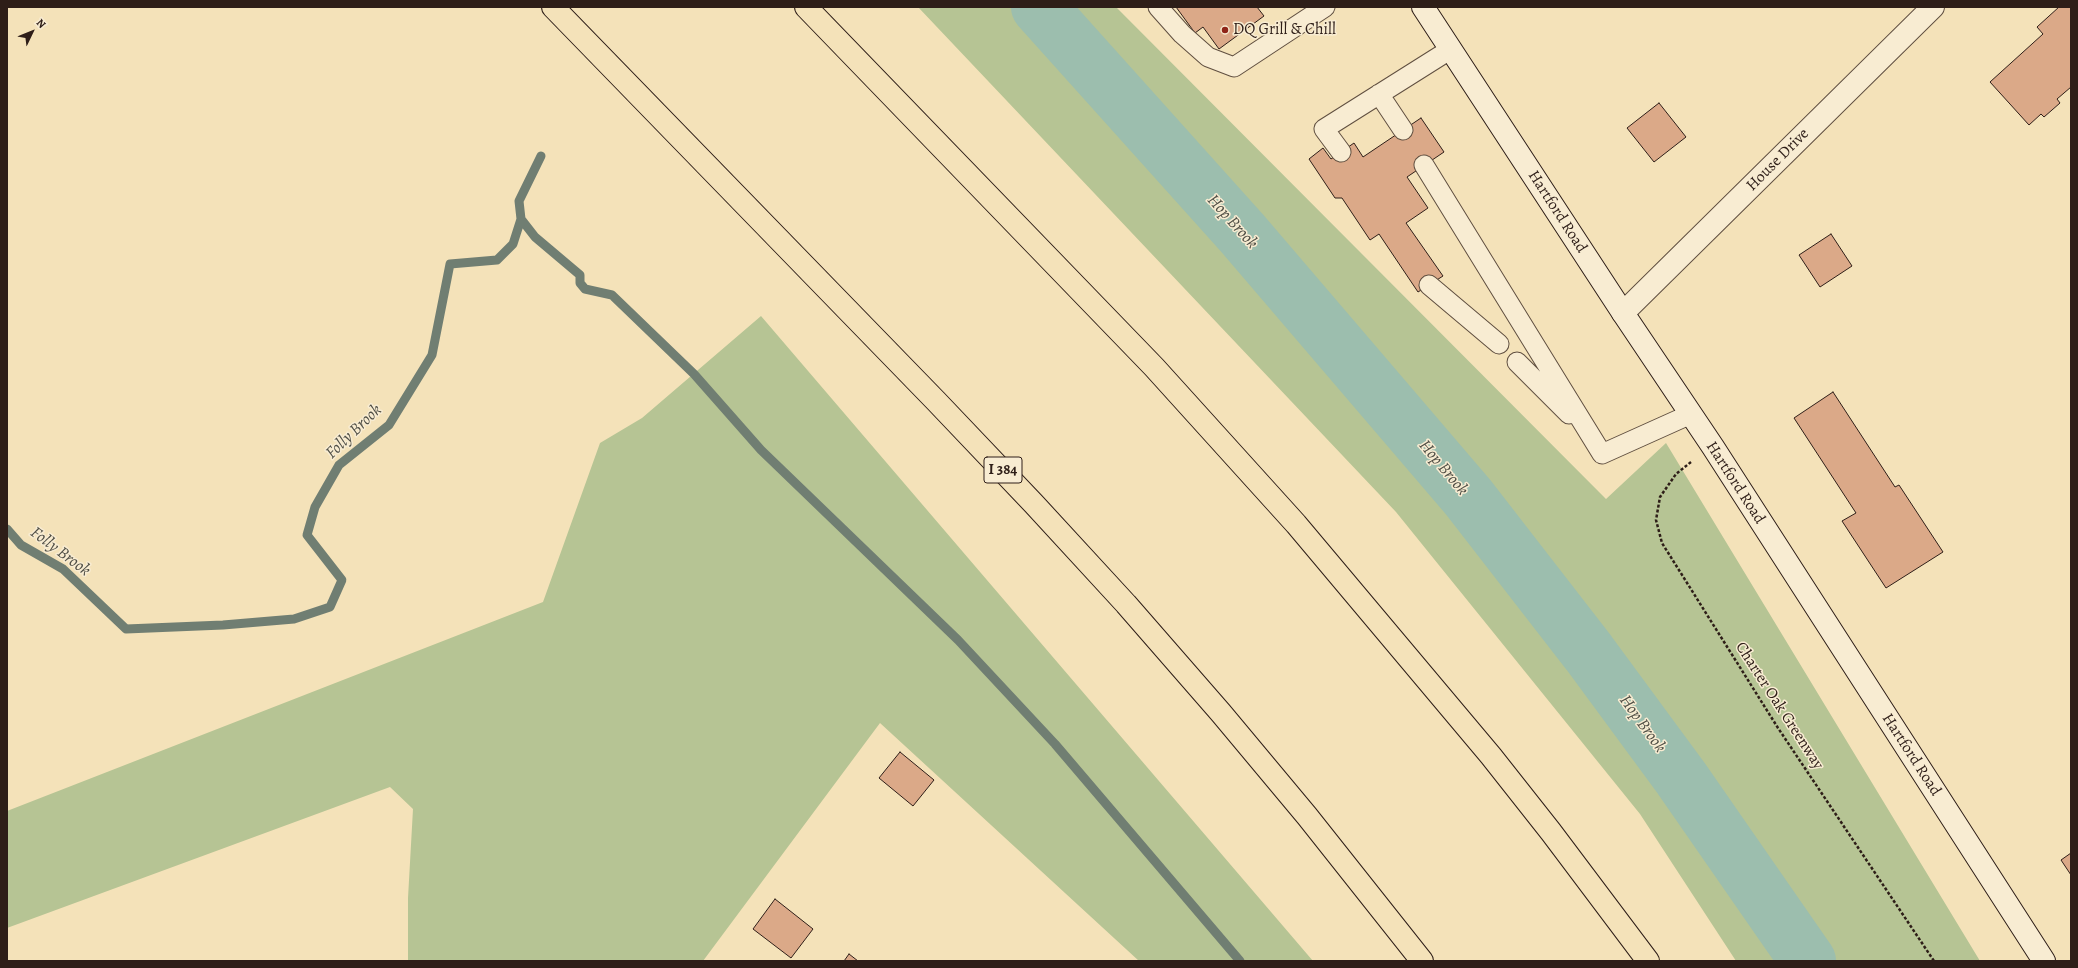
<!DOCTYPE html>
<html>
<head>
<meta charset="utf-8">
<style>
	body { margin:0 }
	#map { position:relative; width:2078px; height:968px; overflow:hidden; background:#f4e2b9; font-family:Alegreya,serif }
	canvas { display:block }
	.frame { position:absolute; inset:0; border:8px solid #2e1e18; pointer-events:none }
	.north { position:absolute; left:12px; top:12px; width:40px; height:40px; -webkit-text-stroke:3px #f8ecd2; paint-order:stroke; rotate:47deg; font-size:11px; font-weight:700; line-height:16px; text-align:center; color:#2e1e18 }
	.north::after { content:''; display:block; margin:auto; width:14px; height:18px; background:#2e1e18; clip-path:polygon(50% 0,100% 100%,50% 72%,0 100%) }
</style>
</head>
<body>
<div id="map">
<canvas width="2078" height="968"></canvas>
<div class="frame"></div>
<div class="north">N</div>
</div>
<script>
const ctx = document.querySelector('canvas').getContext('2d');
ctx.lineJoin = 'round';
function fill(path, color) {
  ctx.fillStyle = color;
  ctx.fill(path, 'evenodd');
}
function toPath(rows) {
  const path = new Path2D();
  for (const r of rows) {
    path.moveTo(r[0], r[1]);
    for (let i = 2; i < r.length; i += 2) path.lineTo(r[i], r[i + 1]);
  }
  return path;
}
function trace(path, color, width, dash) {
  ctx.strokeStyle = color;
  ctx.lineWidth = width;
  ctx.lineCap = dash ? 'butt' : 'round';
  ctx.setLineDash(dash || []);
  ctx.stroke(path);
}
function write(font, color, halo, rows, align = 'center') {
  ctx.font = font + ' Alegreya,serif';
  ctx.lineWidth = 3;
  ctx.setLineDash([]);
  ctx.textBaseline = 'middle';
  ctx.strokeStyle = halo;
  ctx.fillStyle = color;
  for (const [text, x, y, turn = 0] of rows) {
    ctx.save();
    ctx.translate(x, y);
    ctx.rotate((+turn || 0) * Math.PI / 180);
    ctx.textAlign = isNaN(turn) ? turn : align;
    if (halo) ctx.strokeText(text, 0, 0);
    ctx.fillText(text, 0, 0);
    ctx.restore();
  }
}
const green = toPath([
	[918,7,1116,7,1606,499,1666,443,1980,961,1736,961,1640,814,1396,512],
	[761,316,1313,961,1139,961,880,723,703,961,408,961,408,898,413,809,390,787,7,928,7,811,543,602,600,443,642,418]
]);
const stream = toPath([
	[521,219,535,237,580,275,580,283,585,289,612,295,694,374,761,450,958,640,1055,744,1240,961],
	[7,529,21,545,63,569,126,629,223,625,294,619,330,607,342,580,307,535,315,507,339,465,389,425,432,355,450,264,497,260,513,244,521,219,519,201,541,156]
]);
const river = toPath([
	[1039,7,1242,233,1468,497,1589,653,1681,778,1808,961]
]);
const building = toPath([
	[1176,7,1257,7,1264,16,1219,49,1203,27,1195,33,1176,7],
	[2059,7,2071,7,2071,87,2057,99,2060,103,2044,117,2041,114,2029,125,1990,82,2043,34,2037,27,2059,7],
	[1659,103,1686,137,1654,162,1627,128,1659,103],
	[1421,118,1444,152,1407,177,1428,208,1406,223,1443,276,1418,292,1379,234,1370,240,1342,198,1335,198,1309,159,1323,148,1331,159,1354,143,1363,157,1421,118],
	[1831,234,1852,266,1820,287,1799,255,1831,234],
	[1833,392,1895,487,1899,485,1943,552,1886,588,1842,521,1856,513,1794,418,1833,392],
	[900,752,934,780,913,806,879,778,900,752],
	[2071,853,2071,875,2061,860,2071,853],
	[775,899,813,929,791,958,753,929,775,899],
	[849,954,858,961,844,961,849,954]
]);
const path = toPath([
	[1691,462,1676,474,1660,497,1656,520,1662,543,1778,728,1934,961]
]);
const lane = toPath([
	[1158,7,1182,34,1208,57,1234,67,1325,7],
	[1379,94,1403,130],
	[1341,152,1324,129,1451,49],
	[1424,165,1602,454,1691,414],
	[1429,285,1499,344],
	[1517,362,1569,414]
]);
const street = toPath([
	[1623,313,1933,7]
]);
const secondary = toPath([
	[1423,7,1623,313,1713,447,2044,961]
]);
const highway = toPath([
	[553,7,936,401,1034,504,1126,604,1221,713,1307,816,1422,961],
	[806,7,1154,367,1296,524,1491,756,1551,832,1648,961]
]);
const markers = [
	[1225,30,4,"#8f2418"]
];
const shields = [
	[1003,470,38]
];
const shieldNames = [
	["I 384",1003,470]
];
const poiNames = [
	["DQ Grill & Chill",1233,30]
];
const streetNames = [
	["House Drive",1778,160,-45],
	["Hartford Road",1557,212,57],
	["Hartford Road",1735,483,57],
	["Charter Oak Greenway",1779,706,57],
	["Hartford Road",1911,755,57]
];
const waterNames = [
	["Hop Brook",1232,222,48],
	["Folly Brook",354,432,-44],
	["Hop Brook",1443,468,50],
	["Folly Brook",60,552,37],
	["Hop Brook",1642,724,54]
];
fill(green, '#b6c494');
trace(stream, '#707e72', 9);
trace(river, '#9cbeae', 56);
fill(building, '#dba988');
trace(building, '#2e1e18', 1);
trace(lane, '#604f40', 21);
trace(street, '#604f40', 24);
trace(secondary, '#2e1e18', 24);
trace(highway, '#2e1e18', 24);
trace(path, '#2e1e18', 2.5, [3, 2]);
trace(lane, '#f8ecd2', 19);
trace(street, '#f8ecd2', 22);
trace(secondary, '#f8ecd2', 22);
trace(highway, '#f4e2b9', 22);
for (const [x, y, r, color] of markers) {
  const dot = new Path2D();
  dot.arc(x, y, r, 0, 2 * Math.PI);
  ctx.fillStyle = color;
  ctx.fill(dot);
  trace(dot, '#f8ecd2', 1.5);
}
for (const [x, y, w] of shields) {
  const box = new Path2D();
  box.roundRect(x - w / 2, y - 13, w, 26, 3);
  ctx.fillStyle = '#f8ecd2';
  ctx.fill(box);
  trace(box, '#2e1e18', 1);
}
write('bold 15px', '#2e1e18', null, shieldNames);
write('16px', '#2e1e18', '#f8ecd2', poiNames, 'left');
write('16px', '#2e1e18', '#f8ecd2', streetNames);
write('italic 17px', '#4f4e45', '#f8ecd2', waterNames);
</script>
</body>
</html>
